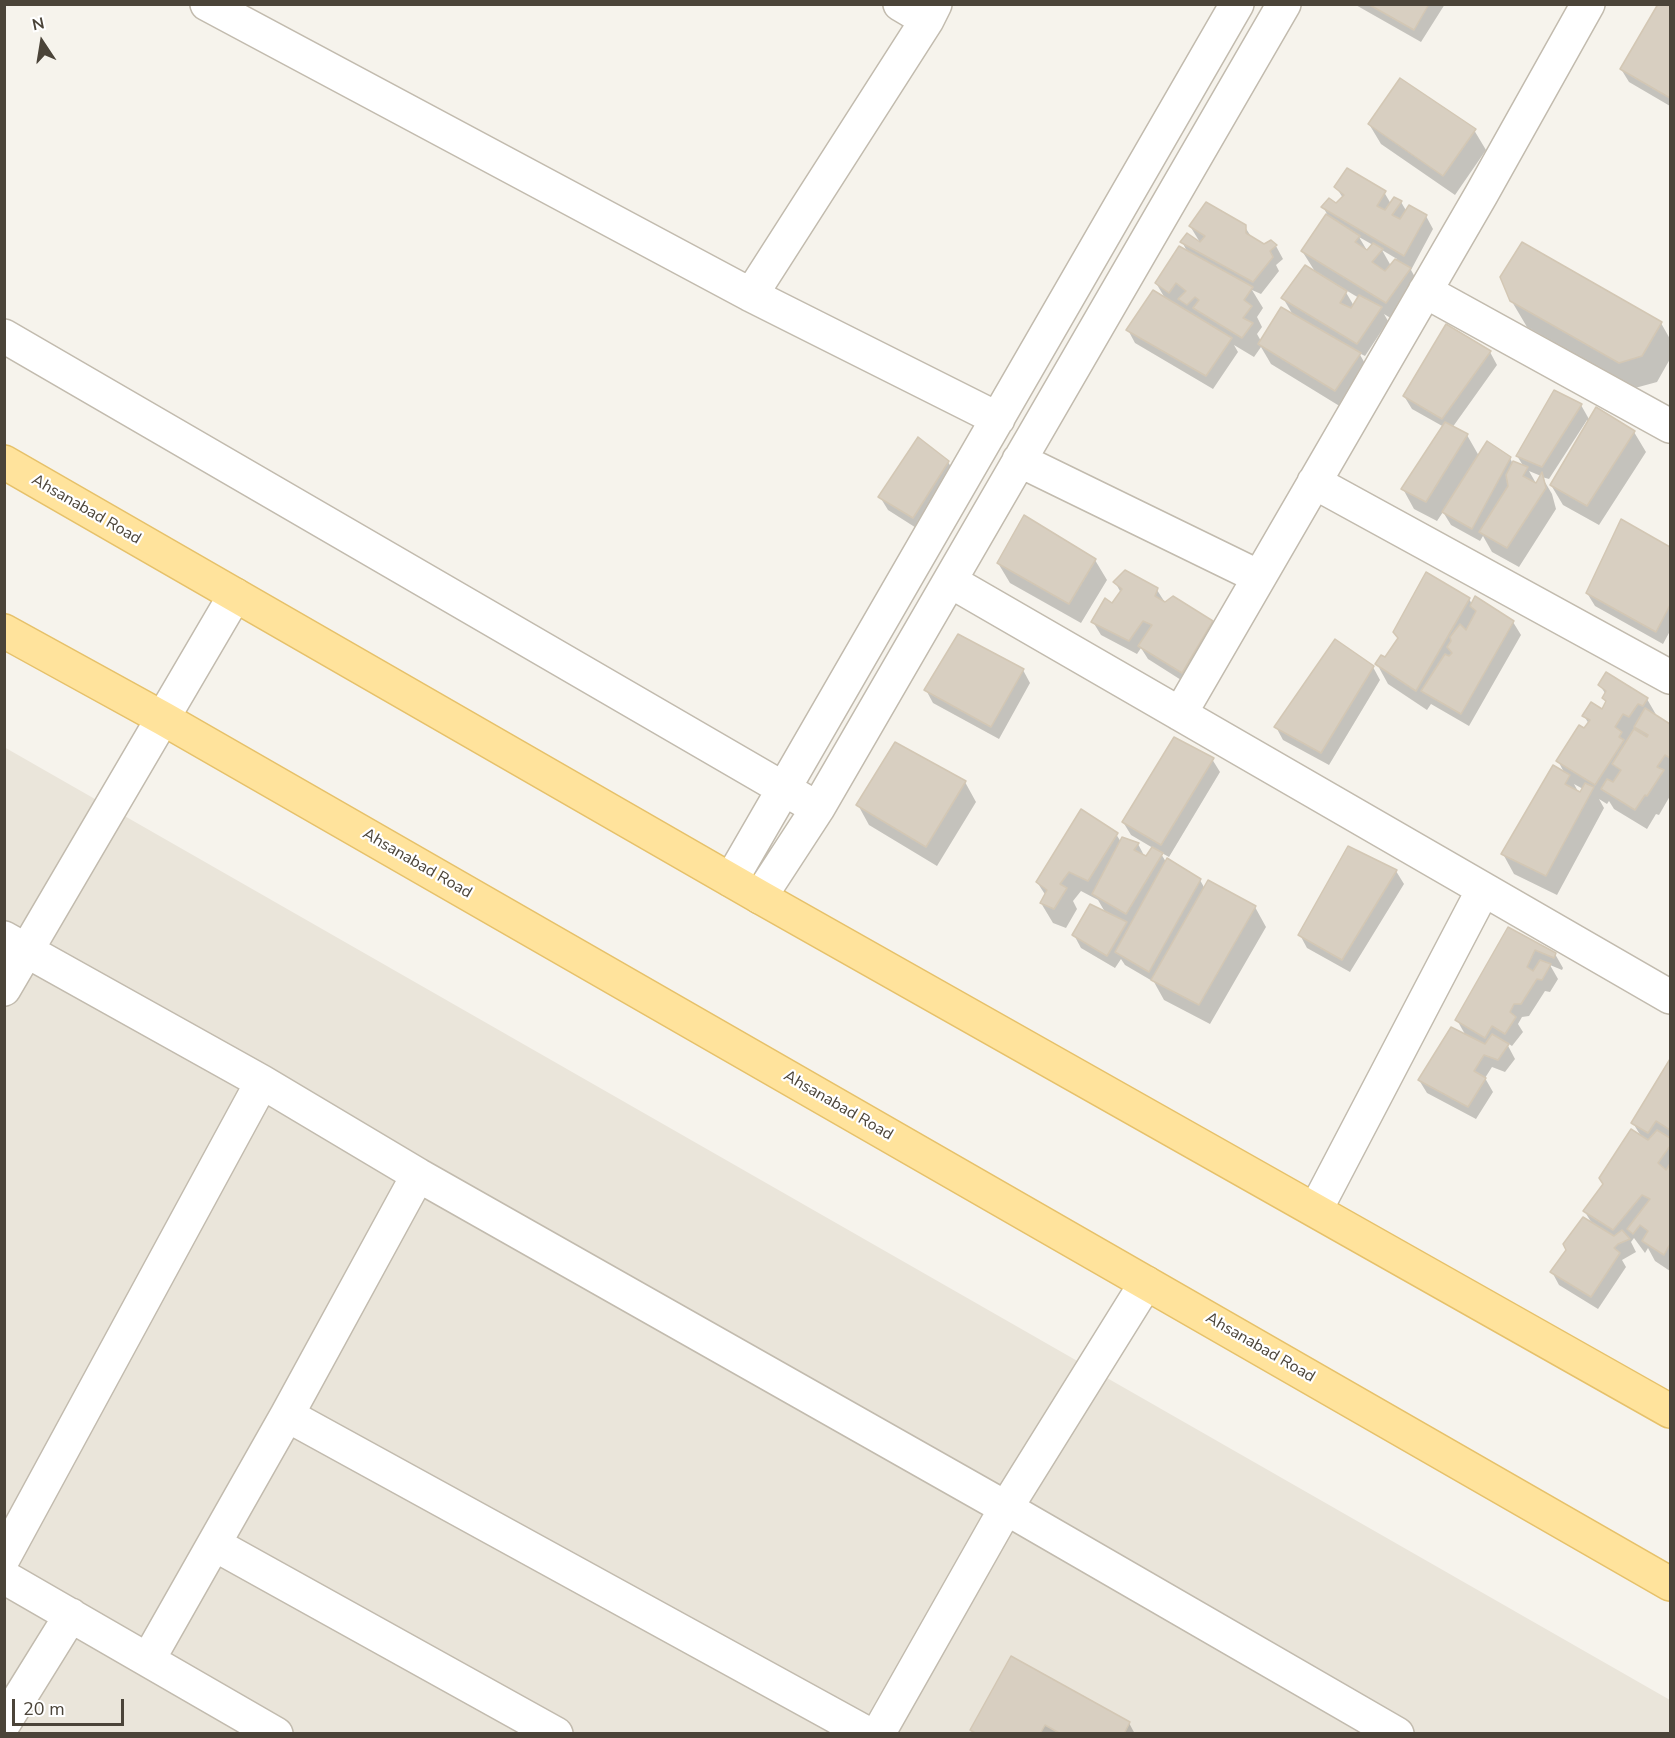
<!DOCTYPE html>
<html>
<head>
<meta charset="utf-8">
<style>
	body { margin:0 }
	#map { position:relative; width:1675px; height:1738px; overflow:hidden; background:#f6f3ec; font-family:"Nunito Sans",sans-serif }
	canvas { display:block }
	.frame { position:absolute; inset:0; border:6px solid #4b4439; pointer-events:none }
	.north { position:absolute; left:12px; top:12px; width:60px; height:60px; -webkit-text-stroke:4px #fff; paint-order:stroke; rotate:348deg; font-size:16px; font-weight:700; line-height:24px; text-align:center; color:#4b4439 }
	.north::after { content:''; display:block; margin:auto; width:21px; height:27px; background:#4b4439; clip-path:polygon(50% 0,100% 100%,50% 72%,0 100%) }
	.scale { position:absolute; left:12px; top:1699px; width:112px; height:27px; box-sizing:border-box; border:3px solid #4b4439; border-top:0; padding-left:8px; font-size:18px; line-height:21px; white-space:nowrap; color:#4b4439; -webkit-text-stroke:4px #fff; paint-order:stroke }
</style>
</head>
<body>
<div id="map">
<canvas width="1675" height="1738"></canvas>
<div class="frame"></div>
<div class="north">N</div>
<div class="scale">20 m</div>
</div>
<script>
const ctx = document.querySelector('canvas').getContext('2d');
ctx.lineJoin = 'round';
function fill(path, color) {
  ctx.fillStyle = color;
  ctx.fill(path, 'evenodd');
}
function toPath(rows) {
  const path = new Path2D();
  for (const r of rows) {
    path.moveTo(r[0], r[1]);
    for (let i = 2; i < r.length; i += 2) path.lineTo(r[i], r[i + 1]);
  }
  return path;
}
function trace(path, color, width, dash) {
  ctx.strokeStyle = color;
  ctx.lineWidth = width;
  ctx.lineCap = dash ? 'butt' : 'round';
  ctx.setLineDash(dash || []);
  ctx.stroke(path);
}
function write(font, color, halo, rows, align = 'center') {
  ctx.font = font + ' "Nunito Sans",sans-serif';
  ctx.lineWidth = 4.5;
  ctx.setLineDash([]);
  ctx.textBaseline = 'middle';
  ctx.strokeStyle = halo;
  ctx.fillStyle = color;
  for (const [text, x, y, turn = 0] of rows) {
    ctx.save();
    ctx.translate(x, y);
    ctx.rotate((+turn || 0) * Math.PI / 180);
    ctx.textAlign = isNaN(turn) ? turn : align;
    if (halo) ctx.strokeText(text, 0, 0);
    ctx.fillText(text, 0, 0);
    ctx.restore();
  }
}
const residential = toPath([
	[4,747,1670,1700,1670,1733,5,1733]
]);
const shadow = toPath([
	[1354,4,1445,4,1421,42],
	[1660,4,1666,4,1670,7,1670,106,1629,82,1621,69],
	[1369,124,1474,130,1486,150,1455,195,1381,144],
	[1336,187,1384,192,1391,204,1401,202,1407,212,1426,216,1433,229,1411,270,1421,288,1397,322,1384,314,1388,321,1365,356,1359,353,1371,374,1346,410,1271,364,1261,347,1254,357,1234,345,1238,352,1213,389,1135,343,1128,330,1166,300,1156,283,1188,253,1182,242,1201,244,1190,226,1245,227,1252,238,1264,246,1276,246,1283,259,1276,265,1279,271,1261,294,1252,290,1263,308,1257,317,1262,327,1257,334,1261,341,1293,315,1283,298,1316,273,1302,251,1327,214,1323,207,1336,205,1343,198],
	[1359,237,1373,245,1368,252],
	[1382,250,1397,259,1391,266],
	[1344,289,1359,298,1354,306],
	[1511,300,1661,323,1670,339,1670,359,1657,382,1635,388,1527,327],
	[1490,352,1497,365,1452,428,1467,435,1479,456,1510,458,1513,464,1524,467,1517,456,1581,405,1590,421,1634,432,1646,452,1599,525,1563,505,1551,485,1589,422,1587,420,1549,479,1542,477,1552,494,1556,509,1519,567,1492,552,1483,536,1480,541,1451,525,1443,512,1437,521,1414,509,1403,489,1444,427,1412,409,1404,396],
	[1529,471,1541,476,1537,485],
	[948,462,956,475,921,531,888,510,880,497],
	[1622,521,1670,549,1670,631,1663,644,1595,606,1587,593],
	[1095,560,1107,580,1081,623,1010,583,998,563],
	[1115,582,1157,590,1166,604,1212,622,1219,635,1189,685,1148,659,1141,648,1137,654,1101,635,1093,622,1112,606,1121,593],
	[1469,599,1472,604,1513,622,1521,635,1469,726,1431,704,1427,710,1388,684,1377,664,1386,659,1399,639,1394,632],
	[1373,667,1380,680,1329,765,1283,740,1276,727],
	[1023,670,1030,683,999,739,933,703,926,690],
	[1600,685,1647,699,1658,718,1670,726,1670,796,1659,815,1656,814,1647,829,1614,809,1609,801,1607,804,1599,799,1604,808,1557,895,1514,874,1503,854,1565,774,1558,761,1589,724,1584,716,1603,711,1607,704,1603,698,1606,695],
	[1574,784,1583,789,1580,795],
	[1212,759,1220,772,1169,857,1160,852,1166,862,1200,880,1205,889,1255,907,1266,927,1210,1024,1164,1000,1154,982,1125,965,1121,959,1115,968,1081,948,1074,935,1105,912,1098,900,1081,891,1073,901,1077,909,1066,928,1053,923,1041,903,1046,896,1037,882,1116,834,1121,842,1138,844,1146,859,1153,848,1131,835,1123,822],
	[965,782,976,802,937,866,869,825,858,805],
	[1396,871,1404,884,1350,972,1307,948,1300,935],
	[1509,929,1555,954,1563,968,1562,970,1550,965,1558,979,1550,992,1545,991,1529,1016,1522,1017,1518,1024,1523,1032,1512,1046,1506,1042,1515,1059,1505,1072,1492,1067,1485,1078,1493,1092,1476,1119,1427,1093,1419,1080,1466,1036,1457,1020],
	[1670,1062,1670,1271,1655,1261,1648,1248,1645,1253,1634,1238,1631,1242,1636,1252,1622,1260,1626,1267,1598,1309,1559,1285,1552,1272,1593,1225,1585,1212,1642,1138,1633,1123],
	[1012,1659,1129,1723,1135,1734,974,1734,972,1730]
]);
const building = toPath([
	[1368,4,1429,4,1414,30,1368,4],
	[1658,4,1670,6,1670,98,1620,69,1658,4],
	[1400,78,1476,129,1443,176,1368,124,1400,78],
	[1347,168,1386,191,1377,206,1385,210,1394,197,1402,201,1392,215,1400,219,1409,205,1427,215,1404,256,1321,207,1329,198,1336,203,1344,195,1334,187,1347,168],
	[1206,202,1246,225,1246,233,1264,244,1271,240,1277,245,1270,251,1273,257,1253,282,1180,242,1187,233,1200,242,1205,236,1189,226,1206,202],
	[1326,214,1360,236,1355,242,1367,250,1373,243,1383,249,1372,262,1385,271,1395,259,1411,268,1386,303,1301,251,1326,214],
	[1522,242,1662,322,1642,356,1619,363,1510,301,1500,277,1522,242],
	[1179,246,1253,287,1244,300,1252,306,1243,318,1253,323,1242,338,1193,308,1199,300,1195,297,1187,305,1178,299,1186,291,1176,283,1169,293,1155,283,1179,246],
	[1305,265,1347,291,1340,303,1351,308,1359,295,1382,307,1357,344,1281,298,1305,265],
	[1153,290,1232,338,1206,376,1126,330,1153,290],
	[1281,307,1361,353,1335,391,1258,344,1281,307],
	[1446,324,1491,351,1442,419,1403,396,1446,324],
	[1554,390,1582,404,1542,467,1516,456,1554,390],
	[1596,407,1635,431,1587,506,1550,485,1596,407],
	[1445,422,1468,434,1426,502,1401,489,1445,422],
	[918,437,949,461,913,518,878,497,918,437],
	[1487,441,1511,457,1472,529,1442,512,1487,441],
	[1513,461,1528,467,1523,476,1536,483,1542,472,1546,488,1507,548,1479,532,1508,486,1506,475,1513,461],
	[1024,515,1096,559,1069,604,997,563,1024,515],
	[1621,519,1670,547,1670,605,1656,632,1586,593,1621,519],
	[1125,570,1158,588,1155,596,1165,602,1173,596,1213,621,1182,673,1138,646,1152,625,1143,621,1129,641,1091,622,1105,598,1112,603,1122,589,1113,582,1125,570],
	[1426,572,1470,598,1416,691,1375,664,1381,655,1385,657,1398,638,1393,632,1426,572],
	[1475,596,1514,621,1461,714,1421,691,1445,654,1449,656,1452,653,1447,647,1451,641,1450,637,1460,624,1466,630,1476,611,1470,606,1475,596],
	[958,634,1024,669,991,727,924,690,958,634],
	[1335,639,1374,666,1321,753,1274,727,1335,639],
	[1606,672,1648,698,1643,706,1638,704,1629,717,1623,714,1615,727,1622,732,1619,737,1624,740,1595,785,1556,761,1579,725,1584,728,1590,720,1582,716,1591,702,1602,709,1606,701,1602,698,1606,691,1598,685,1606,672],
	[1645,708,1670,724,1670,758,1665,755,1657,767,1664,770,1647,796,1645,795,1635,810,1601,789,1607,779,1613,782,1621,770,1612,764,1634,729,1647,737,1648,735,1634,727,1645,708],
	[1174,737,1214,758,1161,845,1122,822,1174,737],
	[895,742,966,781,926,847,856,805,895,742],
	[1553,765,1570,775,1565,784,1580,792,1585,783,1594,787,1546,876,1501,854,1553,765],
	[1081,809,1118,833,1088,881,1069,872,1060,884,1067,888,1054,909,1040,903,1047,890,1036,882,1081,809],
	[1122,837,1139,843,1134,850,1146,856,1152,847,1163,853,1126,914,1092,894,1122,837],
	[1348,846,1397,870,1342,960,1298,935,1348,846],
	[1167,858,1201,879,1149,972,1115,952,1167,858],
	[1208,880,1256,906,1199,1005,1151,980,1208,880],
	[1090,904,1127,922,1107,956,1072,935,1090,904],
	[1508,927,1556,953,1554,958,1535,950,1527,967,1533,971,1540,960,1551,964,1542,980,1537,979,1521,1004,1514,1004,1510,1012,1516,1017,1505,1034,1492,1026,1485,1038,1455,1020,1508,927],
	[1451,1027,1485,1044,1492,1034,1509,1044,1498,1060,1484,1055,1474,1071,1486,1078,1468,1107,1418,1080,1451,1027],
	[1670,1059,1670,1130,1656,1121,1648,1133,1631,1123,1670,1059],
	[1631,1129,1648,1140,1657,1130,1670,1138,1670,1146,1658,1163,1666,1170,1670,1164,1670,1244,1664,1255,1642,1241,1648,1231,1640,1225,1633,1234,1627,1229,1650,1199,1642,1195,1613,1230,1583,1211,1603,1184,1599,1178,1631,1129],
	[1583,1217,1614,1236,1622,1230,1630,1239,1618,1244,1614,1248,1620,1253,1591,1297,1550,1272,1566,1250,1563,1244,1583,1217],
	[1011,1656,1130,1722,1124,1734,1061,1734,1045,1725,1040,1734,977,1734,970,1730,1011,1656]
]);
const minor = toPath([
	[207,4,751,295,998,419],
	[900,4,927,20],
	[1425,291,1670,426],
	[751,295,927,20,935,4],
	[4,336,803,800],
	[1019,460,1259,577],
	[1314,482,1670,677],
	[950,581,1670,997],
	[1180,714,1481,195,1588,4],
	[731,880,1237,4],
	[760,897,818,808,1284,4],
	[4,938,262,1082,418,1175,1006,1508,1397,1734],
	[4,989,235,595],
	[1316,1209,1483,890],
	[287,1415,868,1734],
	[214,1544,556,1734],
	[4,1557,262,1082],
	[4,1577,276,1734],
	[148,1660,287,1415,418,1175],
	[4,1723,71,1615],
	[878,1734,1006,1508,1146,1283]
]);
const primary = toPath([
	[4,462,760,897,1670,1411],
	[4,631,164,719,1670,1584]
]);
const streetNames = [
	["Ahsanabad Road",86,510,30],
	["Ahsanabad Road",417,864,30],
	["Ahsanabad Road",838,1106,30],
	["Ahsanabad Road",1260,1348,30]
];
fill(residential, '#eae5da');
fill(shadow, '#0003');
fill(building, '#d8cfc1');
trace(building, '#d3c7b4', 1.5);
trace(minor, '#c2bbae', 36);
trace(primary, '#e6c16a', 36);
trace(minor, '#fff', 33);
trace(primary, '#ffe39c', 33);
write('16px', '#4b4439', '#fff', streetNames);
</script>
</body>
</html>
